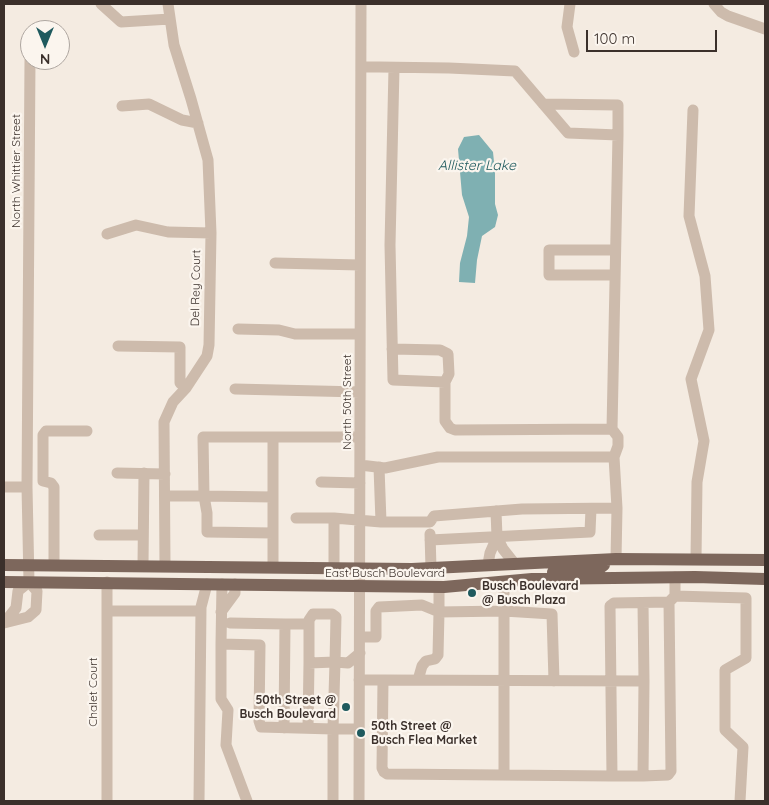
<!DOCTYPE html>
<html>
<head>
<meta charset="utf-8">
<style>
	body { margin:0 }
	#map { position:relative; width:769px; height:805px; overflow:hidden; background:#f4ebe1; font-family:Quicksand,sans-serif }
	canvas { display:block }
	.frame { position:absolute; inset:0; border:5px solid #3b302b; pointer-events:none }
	.north { position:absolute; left:20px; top:20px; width:50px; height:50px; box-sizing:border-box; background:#fbf5ee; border:1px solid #aea6a0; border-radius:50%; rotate:180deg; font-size:14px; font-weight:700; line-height:20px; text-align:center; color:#3b302b }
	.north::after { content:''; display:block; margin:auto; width:18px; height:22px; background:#1f5a5e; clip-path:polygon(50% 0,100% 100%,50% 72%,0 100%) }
	.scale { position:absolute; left:586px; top:30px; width:131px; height:22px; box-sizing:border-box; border:2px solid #3b302b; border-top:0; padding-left:6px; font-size:15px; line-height:18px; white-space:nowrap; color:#3b302b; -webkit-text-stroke:4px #fbf5ee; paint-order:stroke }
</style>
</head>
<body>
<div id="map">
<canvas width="769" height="805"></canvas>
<div class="frame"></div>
<div class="north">N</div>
<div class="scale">100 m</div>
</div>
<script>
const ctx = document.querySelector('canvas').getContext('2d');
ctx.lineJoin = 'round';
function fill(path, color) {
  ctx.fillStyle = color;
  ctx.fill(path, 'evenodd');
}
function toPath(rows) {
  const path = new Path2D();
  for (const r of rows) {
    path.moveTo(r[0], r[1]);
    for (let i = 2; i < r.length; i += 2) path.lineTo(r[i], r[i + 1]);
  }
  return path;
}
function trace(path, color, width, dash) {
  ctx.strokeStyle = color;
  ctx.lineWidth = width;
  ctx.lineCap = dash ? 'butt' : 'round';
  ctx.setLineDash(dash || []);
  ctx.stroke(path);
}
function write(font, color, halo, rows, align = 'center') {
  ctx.font = font + ' Quicksand,sans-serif';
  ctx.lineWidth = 4.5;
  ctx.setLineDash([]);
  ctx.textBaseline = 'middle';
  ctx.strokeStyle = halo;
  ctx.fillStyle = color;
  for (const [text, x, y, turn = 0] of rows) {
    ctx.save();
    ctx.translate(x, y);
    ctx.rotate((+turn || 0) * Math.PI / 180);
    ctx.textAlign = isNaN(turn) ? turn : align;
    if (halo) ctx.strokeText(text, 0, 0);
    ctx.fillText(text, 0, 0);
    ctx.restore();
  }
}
const water = toPath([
	[479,135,493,152,495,172,495,204,498,215,495,227,482,236,477,260,475,283,459,282,460,263,467,236,469,217,462,195,458,149,464,137]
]);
const minor = toPath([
	[101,4,121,22,170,19],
	[570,4,567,27,574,52],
	[714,4,721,12,728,16,765,29],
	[361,67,379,67,449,68,515,71,568,133,618,135,612,429,455,430,450,428,445,421,445,382,393,380,390,245,394,68],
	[543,104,618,105,618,135],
	[122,106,149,104,182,120,198,123],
	[693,110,689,216,705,276,709,330,691,379,704,441,697,482,696,559],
	[107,234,136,225,168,232,211,233],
	[275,263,360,265],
	[615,275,549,275,549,250,615,250],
	[238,329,279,330,295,334,360,334],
	[118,346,180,347,180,383,186,388],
	[392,349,440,350,448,354,449,374,445,382],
	[235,389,360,392],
	[612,429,618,437,618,446,614,457],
	[273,437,273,567],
	[360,465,385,468,438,457,614,457,617,508,616,559],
	[379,467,381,522],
	[117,473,165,474],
	[321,482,360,483],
	[4,487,27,487],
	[165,496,204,496,203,437,360,437],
	[273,497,204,496,207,513,207,532,273,533],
	[496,511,497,537,503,549,514,563],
	[296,518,334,518,381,522,430,522,434,516,522,509,617,508],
	[334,518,334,568],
	[430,534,431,568],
	[99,535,143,535],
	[430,540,590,532,591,509],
	[488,564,490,553,497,537],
	[54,565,54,487,51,483,43,481,43,435,46,431,87,431],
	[143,565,144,473],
	[165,565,164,422,173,402,186,388,207,356,209,345,211,233,208,160,191,99,174,45,168,4],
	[675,577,675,596,746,598,746,658,725,670,725,730,743,747,740,801],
	[29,582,27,487,30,60],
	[107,582,107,801],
	[504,582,504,774],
	[222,584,221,644,260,645,259,721,261,727,333,729,335,662,336,617,332,614,313,614,309,620,309,663,335,662,348,663,360,653],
	[439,587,439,612,504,611,552,614,554,681],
	[107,611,201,611],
	[221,612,235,593,235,584],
	[5,622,16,608,18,591,29,582],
	[4,623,28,617,36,610,37,591,29,582],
	[230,623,285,624],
	[360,637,376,637,376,611,379,607,422,605,439,612,438,655,435,659,426,661,422,666,418,680],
	[221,644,221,699,228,710,226,745,247,801],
	[359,680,383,680,382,768,384,772,387,774,612,776,610,606,614,603,669,602,675,596],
	[383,680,644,681],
	[284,728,285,624,309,624],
	[308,728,309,663],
	[612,776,643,776,644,681,643,603],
	[643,776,668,775,671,771,669,602],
	[199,801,201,607,207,584],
	[333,801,333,729,359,729],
	[359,801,361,4]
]);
const major = toPath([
	[4,565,412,569,616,559,765,560],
	[553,572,600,568,604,565],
	[4,582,444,587,532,579,695,577,765,579]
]);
const markers = [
	[472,593,5,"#1f5a5e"],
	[346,707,5,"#1f5a5e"],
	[361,733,5,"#1f5a5e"]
];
const streetNames = [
	["North Whittier Street",16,171,-90],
	["Del Rey Court",196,288,-89],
	["North 50th Street",347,402,-90],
	["East Busch Boulevard",385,573],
	["Chalet Court",93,692,-90]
];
const poiNames = [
	["Busch Boulevard",482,586],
	["@ Busch Plaza",482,600],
	["50th Street @",336,700,"right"],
	["Busch Boulevard",336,714,"right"],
	["50th Street @",371,726],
	["Busch Flea Market",371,740]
];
const waterNames = [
	["Allister Lake",477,166]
];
fill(water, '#7fb0b2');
trace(minor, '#cdbbac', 11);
trace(major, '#7d675c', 12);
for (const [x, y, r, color] of markers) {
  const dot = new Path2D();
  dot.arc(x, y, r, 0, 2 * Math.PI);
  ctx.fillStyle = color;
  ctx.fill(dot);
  trace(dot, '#fbf5ee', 2);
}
write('12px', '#3b302b', '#fbf5ee', streetNames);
write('bold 12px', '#3b302b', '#fbf5ee', poiNames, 'left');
write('italic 14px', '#1f5a5e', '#fbf5ee', waterNames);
</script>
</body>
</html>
